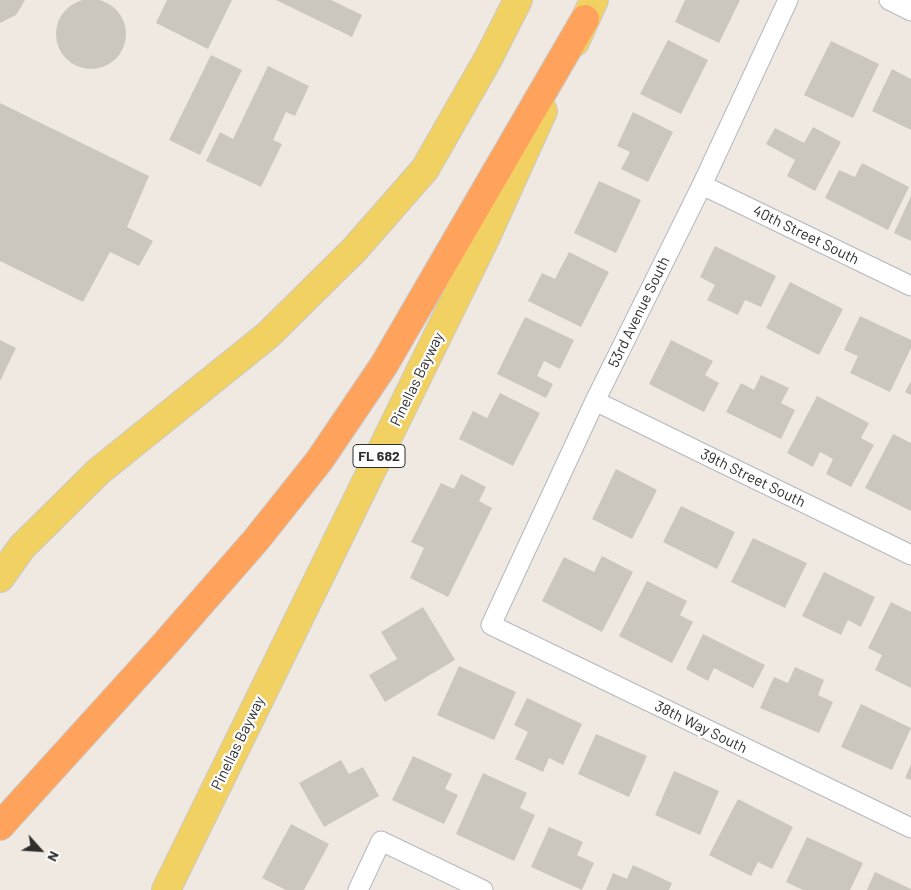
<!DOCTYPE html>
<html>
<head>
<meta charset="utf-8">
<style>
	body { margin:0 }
	#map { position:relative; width:911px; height:890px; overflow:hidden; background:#efe9e1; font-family:Barlow,sans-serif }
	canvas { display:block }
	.north { position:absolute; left:15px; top:825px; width:50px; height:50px; -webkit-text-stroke:4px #fff; paint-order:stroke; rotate:116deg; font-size:14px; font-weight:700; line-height:20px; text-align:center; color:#2e2e2e }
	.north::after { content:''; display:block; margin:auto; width:18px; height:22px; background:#2e2e2e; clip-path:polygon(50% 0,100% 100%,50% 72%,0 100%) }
</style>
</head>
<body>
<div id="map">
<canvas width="911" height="890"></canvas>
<div class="north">N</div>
</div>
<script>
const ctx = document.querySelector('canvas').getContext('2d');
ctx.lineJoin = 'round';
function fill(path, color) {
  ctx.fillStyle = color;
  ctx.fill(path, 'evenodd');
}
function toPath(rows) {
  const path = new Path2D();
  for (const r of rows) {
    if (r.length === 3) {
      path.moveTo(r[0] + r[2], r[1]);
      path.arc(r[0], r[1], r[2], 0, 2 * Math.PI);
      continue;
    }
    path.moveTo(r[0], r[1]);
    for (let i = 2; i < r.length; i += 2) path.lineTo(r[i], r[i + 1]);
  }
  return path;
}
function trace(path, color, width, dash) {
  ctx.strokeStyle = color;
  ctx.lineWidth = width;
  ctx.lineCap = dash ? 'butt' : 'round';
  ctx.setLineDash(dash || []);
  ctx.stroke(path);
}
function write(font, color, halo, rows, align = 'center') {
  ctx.font = font + ' Barlow,sans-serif';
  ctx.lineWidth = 4.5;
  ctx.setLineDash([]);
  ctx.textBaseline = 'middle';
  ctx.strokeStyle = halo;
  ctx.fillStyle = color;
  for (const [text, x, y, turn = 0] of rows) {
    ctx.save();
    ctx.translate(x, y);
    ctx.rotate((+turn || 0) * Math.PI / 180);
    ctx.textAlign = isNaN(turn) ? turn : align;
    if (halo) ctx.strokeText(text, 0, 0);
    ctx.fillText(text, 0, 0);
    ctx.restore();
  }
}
const building = toPath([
	[91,34,35],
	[0,0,25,0,16,15,0,23],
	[167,0,232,0,208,49,156,23],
	[276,0,331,0,362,15,352,37],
	[685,0,740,0,719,43,675,22],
	[668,40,708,60,681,114,640,94],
	[831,41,879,64,853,118,804,95],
	[211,55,242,70,200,155,169,140],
	[268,66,309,86,295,116,286,112,273,140,282,144,261,187,206,161,220,132,233,139],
	[892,69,911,79,911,130,872,111],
	[0,103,149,176,127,227,153,241,139,266,110,252,83,302,0,261],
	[633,112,673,132,648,182,621,169,630,152,617,146],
	[813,127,841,142,815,191,787,176,795,160,766,144,775,128,804,143],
	[862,163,909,187,888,230,825,198,839,170,855,177],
	[599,181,641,200,616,253,574,233],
	[911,196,911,241,894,233],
	[715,246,776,276,761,307,745,300,738,315,707,300,715,285,700,277],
	[569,252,609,272,581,327,528,301,542,273,555,279],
	[790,282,843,309,819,355,766,328],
	[860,316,911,340,911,348,890,392,850,373,858,356,844,350],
	[525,317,574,340,560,369,544,361,537,376,553,384,546,398,497,374],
	[0,340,16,348,0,381],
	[671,340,713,361,705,375,719,383,704,412,649,384],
	[761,375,789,388,781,403,795,410,781,439,726,412,741,383,754,390],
	[911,381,911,395,905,392],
	[500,393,540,413,513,466,459,439,473,411,487,418],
	[817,396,869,423,861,438,874,445,851,487,826,474,833,459,820,452,813,467,787,453],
	[893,434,911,443,911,511,865,488],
	[616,469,657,490,632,539,592,519],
	[461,474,486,487,479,501,492,508,448,597,410,578,424,548,411,542,441,483,454,489],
	[681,506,735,532,717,569,663,542],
	[753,538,807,563,785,608,731,582],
	[602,556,633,572,602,632,542,601,564,557,594,572],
	[824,572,875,597,861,627,848,620,841,635,802,616],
	[647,581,687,601,680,615,693,622,672,663,619,636],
	[891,602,911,612,911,688,875,670,882,655,868,648],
	[423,607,455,660,385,702,369,675,397,659,381,632],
	[703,634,765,665,753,688,714,668,708,681,686,669],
	[459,666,516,692,494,740,437,715],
	[795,667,824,680,818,695,833,702,819,733,760,708,774,677,788,683],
	[527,698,582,724,563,765,549,758,543,772,515,759,528,732,514,725],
	[861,704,911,728,892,770,841,747],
	[596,734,647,756,629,797,578,774],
	[413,756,452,774,445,789,458,795,444,824,392,800],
	[341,760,349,774,363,767,379,796,324,827,299,783],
	[911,764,911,780,905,778],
	[674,771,719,791,700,835,655,815],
	[483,773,527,793,520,808,535,815,514,861,456,834],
	[738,799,793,827,772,869,758,862,751,876,709,855],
	[291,824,329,844,304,890,286,890,262,878],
	[549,827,583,842,577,855,594,863,582,890,531,867],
	[807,837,863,863,850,890,803,890,786,882],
	[633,865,672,883,669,890,606,890,613,873,627,879],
	[875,872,911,889,911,890,867,890]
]);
const street = toPath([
	[788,0,702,185,595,401,491,625,911,828],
	[889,0,911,11],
	[702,185,911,286],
	[595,401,911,555],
	[358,890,381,841,483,890]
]);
const primary = toPath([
	[575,42,594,0],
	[0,578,22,547,99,471,268,335,355,249,425,169,488,59,518,0],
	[166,890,485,239,543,111]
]);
const highway = toPath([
	[0,826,166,643,256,540,319,461,384,365,585,19]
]);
const shields = [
	[379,456,52]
];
const shieldNames = [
	["FL 682",379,456]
];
const streetNames = [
	["40th Street South",806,235,26],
	["53rd Avenue South",639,312,-64],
	["Pinellas Bayway",417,379,-64],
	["39th Street South",753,478,26],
	["38th Way South",701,727,26],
	["Pinellas Bayway",238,743,-64]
];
fill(building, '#cbc7bf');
trace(street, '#b4b7c1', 21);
trace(primary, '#c9c9c9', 30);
trace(highway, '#c9c9c9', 30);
trace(street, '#fff', 19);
trace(primary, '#f2d163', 28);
trace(highway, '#ffa35c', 28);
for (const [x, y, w] of shields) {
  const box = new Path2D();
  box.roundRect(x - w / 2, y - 11.5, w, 23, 4);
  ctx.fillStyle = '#fff';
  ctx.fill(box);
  trace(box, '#2e2e2e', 1);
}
write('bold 14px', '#2e2e2e', null, shieldNames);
write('15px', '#2e2e2e', '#fff', streetNames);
</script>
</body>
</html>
